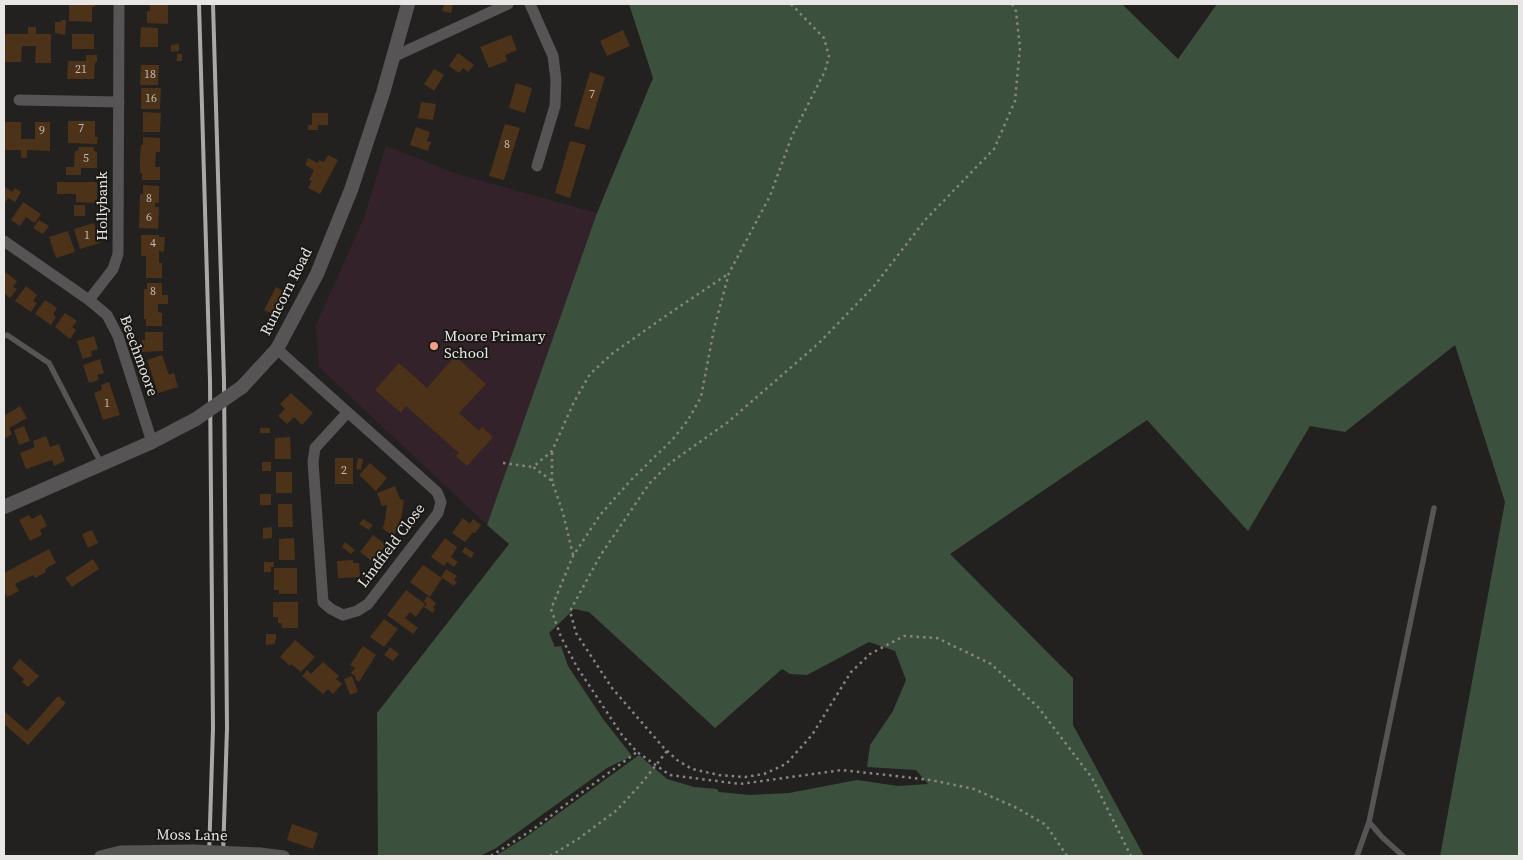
<!DOCTYPE html>
<html>
<head>
<meta charset="utf-8">
<style>
	body { margin:0 }
	#map { position:relative; width:1523px; height:860px; overflow:hidden; background:#23211f; font-family:"Source Serif 4",serif }
	canvas { display:block }
	.frame { position:absolute; inset:0; border:5px solid #e9e7e6; pointer-events:none }
</style>
</head>
<body>
<div id="map">
<canvas width="1523" height="860"></canvas>
<div class="frame"></div>
</div>
<script>
const ctx = document.querySelector('canvas').getContext('2d');
ctx.lineJoin = 'round';
function fill(path, color) {
  ctx.fillStyle = color;
  ctx.fill(path, 'evenodd');
}
function toPath(rows) {
  const path = new Path2D();
  for (const r of rows) {
    path.moveTo(r[0], r[1]);
    for (let i = 2; i < r.length; i += 2) path.lineTo(r[i], r[i + 1]);
  }
  return path;
}
function trace(path, color, width, dash) {
  ctx.strokeStyle = color;
  ctx.lineWidth = width;
  ctx.lineCap = dash ? 'butt' : 'round';
  ctx.setLineDash(dash || []);
  ctx.stroke(path);
}
function write(font, color, halo, rows, align = 'center') {
  ctx.font = font + ' "Source Serif 4",serif';
  ctx.lineWidth = 4;
  ctx.setLineDash([]);
  ctx.textBaseline = 'middle';
  ctx.strokeStyle = halo;
  ctx.fillStyle = color;
  for (const [text, x, y, turn = 0] of rows) {
    ctx.save();
    ctx.translate(x, y);
    ctx.rotate((+turn || 0) * Math.PI / 180);
    ctx.textAlign = isNaN(turn) ? turn : align;
    if (halo) ctx.strokeText(text, 0, 0);
    ctx.fillText(text, 0, 0);
    ctx.restore();
  }
}
const education = toPath([
	[386,146,457,174,597,213,487,525,319,367,316,325,364,218]
]);
const green = toPath([
	[629,4,1122,4,1178,59,1217,4,1519,4,1519,856,1440,856,1505,502,1455,345,1345,432,1310,426,1248,531,1147,420,950,554,1073,678,1073,725,1144,856,495,856,526,837,639,755,667,779,694,787,717,789,719,792,750,795,789,793,857,780,898,786,928,784,916,770,867,767,870,745,893,711,906,680,895,651,869,642,807,675,790,674,782,669,715,728,589,612,574,609,549,633,555,647,561,646,568,666,603,719,632,756,607,768,496,848,480,856,378,856,377,713,509,544,487,525,597,213,653,78]
]);
const building = toPath([
	[84,4,95,4,95,7,92,7,92,22,69,21,69,5,84,5],
	[150,4,168,4,168,24,147,23,147,11,150,11],
	[444,4,453,4,451,13,442,11],
	[61,20,66,20,65,35,55,33,55,22,61,22],
	[28,27,36,27,36,34,51,34,51,63,35,63,36,46,22,46,21,62,5,62,4,47,5,47,5,34,28,34],
	[141,27,158,28,158,47,140,47],
	[623,30,630,46,607,56,600,41],
	[72,34,94,34,94,49,72,49],
	[511,35,517,50,505,55,507,61,489,68,480,47],
	[179,44,179,51,171,52,171,45],
	[458,53,474,65,468,72,463,68,459,73,449,66],
	[177,54,182,54,182,61,177,61],
	[86,55,97,55,97,62,95,62,94,79,67,79,68,61,86,61],
	[141,65,159,65,158,85,140,85],
	[434,69,444,75,434,91,424,84],
	[590,72,605,77,589,130,574,126],
	[516,83,532,88,525,113,509,108],
	[141,88,161,88,160,109,141,109],
	[421,102,436,104,433,120,418,118],
	[143,112,161,113,160,132,143,132],
	[312,113,328,113,328,125,318,125,318,130,308,130,308,125,312,125],
	[68,121,95,121,95,137,98,137,97,144,68,143],
	[5,122,21,122,21,139,35,139,35,122,50,122,50,151,27,150,27,158,21,158,21,150,5,150],
	[505,124,520,128,504,180,489,176],
	[416,127,430,132,427,141,431,142,428,151,410,145],
	[143,137,160,138,160,152,156,152,155,167,160,167,160,180,142,180,142,173,140,173,140,158,141,145,143,145],
	[570,141,586,145,570,198,555,193],
	[79,147,94,147,94,151,97,152,97,168,81,168,81,175,66,175,66,167,74,167,75,151,78,151],
	[328,155,338,160,320,194,308,188,312,181,309,180,314,170,305,165,308,158,318,163,319,160,324,162],
	[57,182,97,182,97,203,76,202,76,194,57,194],
	[143,185,159,186,159,203,155,203,155,207,159,207,158,229,139,228,140,194,143,194],
	[4,186,12,192,15,188,21,192,15,202,8,198,4,205],
	[23,202,41,214,35,223,26,217,20,226,11,220],
	[74,205,85,205,85,216,74,216],
	[39,220,49,226,43,234,33,228],
	[94,223,100,243,80,249,74,229],
	[68,231,75,252,56,258,49,237],
	[141,235,159,235,159,237,165,237,164,252,159,251,159,263,162,263,162,278,146,278,146,256,141,256],
	[5,272,17,281,13,287,17,289,10,298,4,293,4,275],
	[147,283,162,283,162,295,168,295,168,304,158,304,158,312,162,313,162,326,146,326,146,319,144,319,144,289,147,289],
	[26,286,37,295,33,301,37,303,31,312,15,301],
	[276,287,285,292,273,314,264,310],
	[45,300,57,308,53,314,56,317,51,325,35,314],
	[65,313,77,321,72,327,76,330,70,339,55,327],
	[145,332,163,332,163,351,142,352,142,340,145,340],
	[94,336,98,349,91,351,92,356,83,359,77,341],
	[162,355,169,375,174,373,178,387,158,393,147,360],
	[455,356,486,384,459,413,479,431,482,427,493,437,467,466,456,456,459,453,406,406,401,413,375,390,399,363,427,388],
	[100,359,104,373,97,375,99,380,89,383,83,365],
	[109,382,120,415,103,420,94,393,102,390,101,385],
	[291,393,313,413,302,425,294,417,287,424,278,416,285,409,280,404],
	[20,406,27,418,9,428,12,434,4,439,4,416],
	[24,426,30,441,19,445,14,430],
	[260,428,270,428,270,433,260,433],
	[46,436,50,447,59,444,65,461,54,466,52,460,26,469,20,453,35,447,33,441],
	[290,437,291,459,275,459,275,438],
	[335,458,353,458,353,484,335,484],
	[358,458,363,459,361,470,356,469],
	[262,462,271,462,271,471,262,471],
	[370,463,387,478,376,491,359,475],
	[276,472,292,472,292,493,276,493],
	[395,486,400,499,404,500,400,527,393,536,382,528,384,525,387,505,382,506,377,493],
	[260,494,271,494,271,505,260,505],
	[278,504,292,504,293,527,278,527],
	[41,514,47,526,40,530,42,535,30,541,19,520,29,515,32,519],
	[463,518,470,524,473,519,481,525,475,533,473,532,465,542,452,533],
	[363,519,373,525,369,530,359,524],
	[272,527,272,538,263,539,263,528],
	[92,530,98,543,88,548,82,534],
	[373,535,386,545,373,562,360,552],
	[294,538,295,560,279,560,279,539],
	[445,538,457,547,451,557,458,562,454,567,447,562,444,566,431,557],
	[345,542,355,550,351,554,342,547],
	[465,547,474,553,471,558,462,552],
	[49,549,56,563,45,569,46,572,35,578,33,575,15,584,19,591,7,597,4,590,4,573],
	[93,559,99,569,72,587,65,578],
	[353,560,353,563,359,563,360,577,338,578,337,561],
	[264,562,274,562,274,567,271,567,271,572,264,572],
	[423,565,442,578,430,597,410,582],
	[274,568,297,568,297,594,279,594,279,590,274,590],
	[446,569,457,576,454,580,457,582,454,586,441,577],
	[406,590,425,604,416,617,410,612,405,618,418,628,413,634,387,615],
	[427,596,436,603,433,608,435,609,433,613,424,607,427,604,424,601],
	[273,602,298,602,298,628,282,628,281,623,278,623,278,617,273,617],
	[384,619,398,629,384,647,370,637],
	[266,634,276,634,276,640,275,640,275,644,266,645],
	[295,640,315,657,301,672,291,664,290,666,280,657],
	[363,646,376,655,359,682,355,679,356,677,351,673,355,668,350,665],
	[390,647,399,654,393,661,384,655],
	[20,659,39,676,28,687,22,682,24,679,12,668],
	[323,662,339,676,336,679,342,684,333,694,328,689,323,694,302,676,307,670,311,674],
	[352,676,358,692,350,695,344,679],
	[58,696,66,703,28,745,4,724,4,711,27,731],
	[292,824,318,833,313,849,287,840]
]);
const path = toPath([
	[791,4,824,38,829,56,825,71,792,136,770,196,729,273,714,329,701,397,688,420,673,439,631,480,600,515,573,556,551,609,561,637,577,667,622,735,637,752,670,775,740,784,842,770,931,780,974,789,1017,808,1046,825,1067,856],
	[1012,4,1016,11,1020,48,1015,101,994,149,926,219,874,286,819,343,728,422,670,463,649,484,600,556,570,611,576,633,612,688,663,747,677,760,692,769,719,775,745,777,764,774,786,764,812,735,851,672,870,654,904,636,937,638,991,664,1038,707,1092,778,1131,856],
	[503,463,533,467],
	[552,481,552,451],
	[573,555,563,513,552,481,533,467,552,451,574,402,590,374,613,353,670,313,728,274],
	[491,856,532,830,573,799,637,752],
	[550,856,578,839,617,810,641,784,667,751]
]);
const service = toPath([
	[4,336,7,335,49,363,101,463],
	[1357,856,1369,822],
	[1403,856,1382,837,1369,822,1434,508]
]);
const minor = toPath([
	[530,4,553,56,556,80,555,106,537,166],
	[393,57,508,4],
	[19,100,119,102],
	[4,241,89,300,107,315,118,336,152,442],
	[89,300,113,269,118,254,119,4],
	[277,349,437,492,441,502,438,513,368,604,357,611,343,615,331,609,323,602,313,462,315,448,347,413],
	[260,853,284,856],
	[100,856,120,851,193,850]
]);
const tertiary = toPath([
	[242,387,277,349,317,274,351,190,383,93,408,4],
	[4,507,152,442,196,419]
]);
const rail = toPath([
	[199,4,210,381,213,728,209,856],
	[213,4,224,381,227,728,223,856]
]);
const minorBridge = toPath([
	[193,850,260,853]
]);
const tertiaryBridge = toPath([
	[196,419,242,387]
]);
const markers = [
	[434,346,5,"#f49d8b"]
];
const numberNames = [
	["21",81,70],
	["18",150,75],
	["7",592,95],
	["16",151,99],
	["7",81,129],
	["9",42,131],
	["8",507,145],
	["5",86,159],
	["8",149,199],
	["6",149,218],
	["1",87,236],
	["4",153,244],
	["8",153,292],
	["1",107,404],
	["2",344,471]
];
const streetNames = [
	["Hollybank",103,206,-90],
	["Runcorn Road",287,292,-63],
	["Beechmoore",138,356,70],
	["Lindfield Close",392,546,-53],
	["Moss Lane",192,836,1]
];
const poiNames = [
	["Moore Primary",444,337],
	["School",444,354]
];
fill(education, '#34222a');
fill(green, '#3c503e');
fill(building, '#4c3218');
trace(path, '#878584', 2.5, [2.5, 4]);
trace(service, '#565454', 5.5);
trace(minor, '#565454', 11);
trace(tertiary, '#565454', 14);
trace(rail, '#aaa8a7', 4);
trace(minorBridge, '#565454', 11);
trace(tertiaryBridge, '#565454', 14);
for (const [x, y, r, color] of markers) {
  const dot = new Path2D();
  dot.arc(x, y, r, 0, 2 * Math.PI);
  ctx.fillStyle = color;
  ctx.fill(dot);
  trace(dot, '#1a1815', 2);
}
write('12px', '#c2bab2', null, numberNames);
write('15px', '#e9e7e6', '#1a1815', streetNames);
write('15px', '#e9e7e6', '#1a1815', poiNames, 'left');
</script>
</body>
</html>
